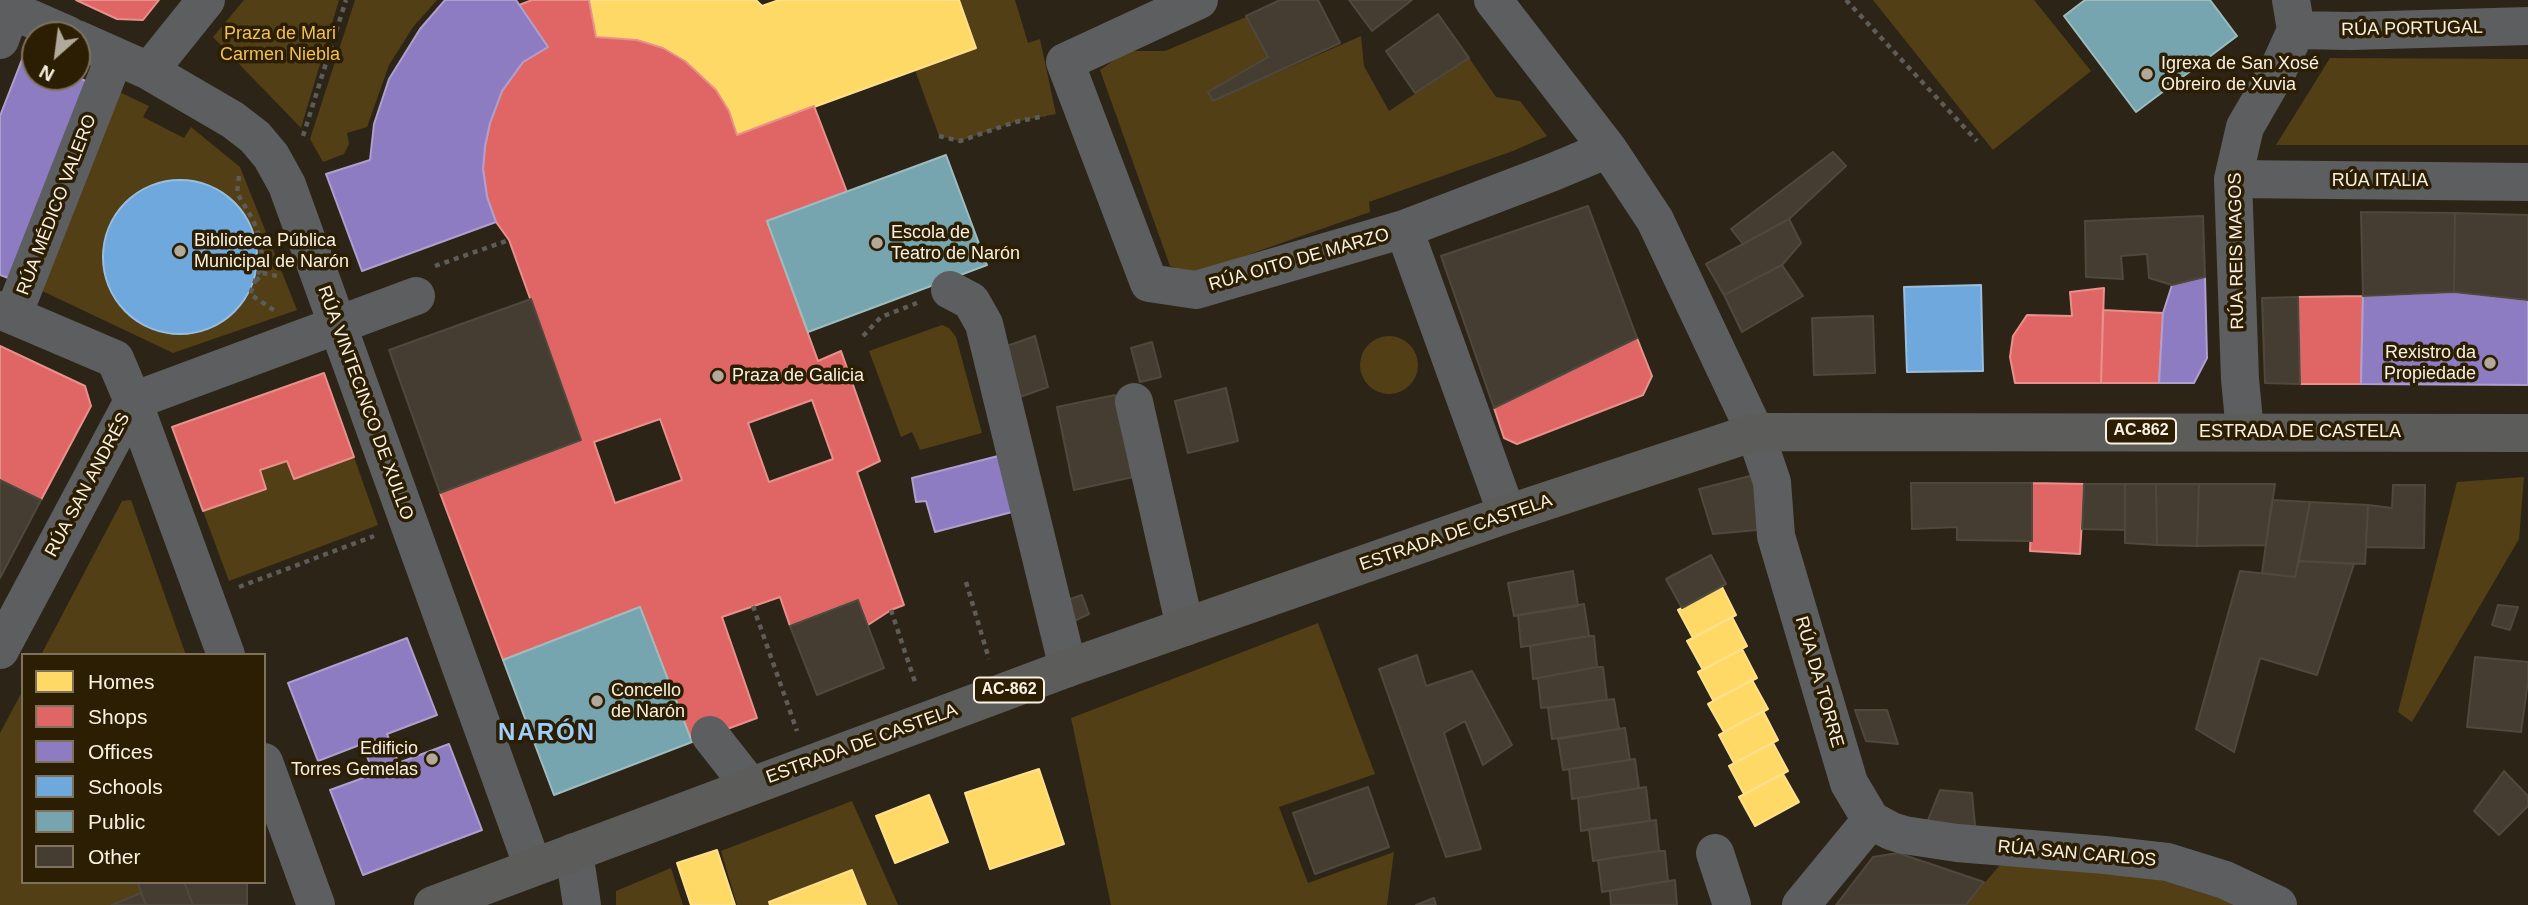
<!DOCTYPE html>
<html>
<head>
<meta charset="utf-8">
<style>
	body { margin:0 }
	#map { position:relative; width:2528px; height:905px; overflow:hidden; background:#2c2416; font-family:Arial,sans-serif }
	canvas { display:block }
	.legend { position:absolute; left:21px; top:653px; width:245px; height:231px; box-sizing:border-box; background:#2b1e03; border:2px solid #7e725c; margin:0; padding:9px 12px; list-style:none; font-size:21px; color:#faf1e2 }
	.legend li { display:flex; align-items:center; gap:14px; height:35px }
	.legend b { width:35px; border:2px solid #7e725c }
	.north { position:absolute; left:21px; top:21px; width:70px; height:70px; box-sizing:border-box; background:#2b1e03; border:2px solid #7e725c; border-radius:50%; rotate:208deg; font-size:19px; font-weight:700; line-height:28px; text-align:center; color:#faf1e2 }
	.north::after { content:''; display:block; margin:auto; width:24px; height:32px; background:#b2a99b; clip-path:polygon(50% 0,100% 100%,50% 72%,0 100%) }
</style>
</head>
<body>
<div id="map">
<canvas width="2528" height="905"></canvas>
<ul class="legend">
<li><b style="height:19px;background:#ffd966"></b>Homes</li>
<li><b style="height:19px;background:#e06666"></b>Shops</li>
<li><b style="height:19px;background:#8e7cc3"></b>Offices</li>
<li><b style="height:19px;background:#6fa8dc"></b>Schools</li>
<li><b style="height:19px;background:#76a5af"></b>Public</li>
<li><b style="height:19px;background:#453d32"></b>Other</li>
</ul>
<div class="north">N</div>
</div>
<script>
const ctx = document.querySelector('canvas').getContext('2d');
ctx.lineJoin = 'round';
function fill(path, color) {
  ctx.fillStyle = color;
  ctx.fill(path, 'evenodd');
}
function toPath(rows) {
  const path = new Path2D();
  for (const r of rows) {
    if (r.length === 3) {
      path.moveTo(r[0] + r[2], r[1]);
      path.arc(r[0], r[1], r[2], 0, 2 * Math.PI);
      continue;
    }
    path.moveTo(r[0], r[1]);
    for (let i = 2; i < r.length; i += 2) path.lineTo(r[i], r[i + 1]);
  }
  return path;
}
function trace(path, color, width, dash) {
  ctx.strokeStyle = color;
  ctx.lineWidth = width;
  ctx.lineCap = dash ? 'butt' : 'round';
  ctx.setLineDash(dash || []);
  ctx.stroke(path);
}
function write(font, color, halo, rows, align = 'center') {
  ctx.font = font + ' Arial,sans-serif';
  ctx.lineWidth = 7;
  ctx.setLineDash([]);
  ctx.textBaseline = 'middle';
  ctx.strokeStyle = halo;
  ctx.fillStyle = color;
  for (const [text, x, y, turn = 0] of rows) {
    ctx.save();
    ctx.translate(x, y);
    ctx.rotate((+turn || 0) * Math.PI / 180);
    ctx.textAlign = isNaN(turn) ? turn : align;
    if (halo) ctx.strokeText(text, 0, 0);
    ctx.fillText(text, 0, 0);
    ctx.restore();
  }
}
const green = toPath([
	[244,0,339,0,301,128,213,37],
	[355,0,437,0,413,27,389,65,367,127,347,133,349,144,344,154,323,162,310,139],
	[959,0,1015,0,1028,43,1040,39,1056,114,1015,122,960,141,939,136,915,70,976,47],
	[1873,0,2034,0,2091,71,1993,150],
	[1246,17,1268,57,1209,92,1213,101,1361,36,1364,66,1389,111,1469,58,1496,97,1520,101,1547,136,1513,151,1369,202,1370,212,1193,274,1170,266,1100,70,1127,51,1165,51],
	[2330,58,2528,59,2528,145,2276,145],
	[113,89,149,106,143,117,184,138,191,127,240,167,297,310,173,353,36,288],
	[942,325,949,328,956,337,982,433,920,450,912,432,901,437,869,351],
	[1389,365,29],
	[354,457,378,525,229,581,203,511,266,489,260,470,287,461,294,479],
	[2524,477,2519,539,2412,722,2398,712,2457,482],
	[131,500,186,655,41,655,122,501],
	[1318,623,1375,774,1279,807,1308,883,1394,852,1387,905,1111,905,1071,718],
	[23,690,23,882,138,882,141,893,112,905,0,905,0,733],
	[852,801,898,905,737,905,721,851],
	[2060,864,2130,871,2243,905,1966,905,1999,866],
	[671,868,683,905,616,905,616,891]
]);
const homes = toPath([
	[589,0,756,0,762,6,779,0,959,0,976,48,737,135,729,111,716,90,685,61,663,48,637,40,596,37,589,0],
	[1722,587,1736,615,1693,638,1678,610,1722,587],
	[1732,617,1747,646,1703,670,1687,641,1732,617],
	[1742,649,1757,678,1713,700,1698,672,1742,649],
	[1752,680,1768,709,1724,732,1708,704,1752,680],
	[1763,711,1778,740,1734,763,1719,735,1763,711],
	[1773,743,1788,771,1744,794,1729,766,1773,743],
	[1039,769,1064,844,990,869,965,793,1039,769],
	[1783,774,1799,802,1755,826,1739,797,1783,774],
	[929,795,948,842,895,863,876,816,929,795],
	[717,850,735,905,691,905,677,863,717,850],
	[852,870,866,905,770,905,769,902,852,870]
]);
const shops = toPath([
	[76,0,159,0,143,20,117,19,76,0],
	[532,0,589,0,596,37,637,40,663,48,685,61,716,90,729,111,737,135,814,106,847,192,767,221,818,361,841,351,880,461,857,472,904,605,891,610,868,625,858,600,790,626,780,597,722,617,757,718,692,742,640,607,503,660,440,493,581,440,509,240,496,222,487,197,483,169,485,146,490,123,502,91,523,62,548,47,519,5,532,0],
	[2104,288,2101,383,2015,383,2010,357,2013,336,2027,315,2072,316,2070,292,2104,288],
	[2363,296,2361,384,2300,384,2298,297,2363,296],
	[2103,310,2163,313,2159,383,2101,383,2103,310],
	[1637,338,1652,376,1643,395,1517,444,1504,438,1494,408,1637,338],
	[0,346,85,386,91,406,41,500,0,480,0,346],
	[324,373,354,457,294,479,287,461,260,470,266,489,203,511,172,427,324,373],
	[812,400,833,459,769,482,748,423,812,400],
	[660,419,682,480,615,503,594,442,660,419],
	[2032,483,2084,484,2080,554,2030,551,2032,483]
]);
const offices = toPath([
	[445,0,516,0,548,47,523,62,502,91,490,123,485,146,483,169,487,197,496,222,362,271,326,174,370,160,374,124,389,79,420,29,445,0],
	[23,57,35,61,35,77,76,77,86,81,11,279,0,275,0,116,23,57],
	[2205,277,2207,358,2194,383,2159,383,2163,313,2172,285,2205,277],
	[2454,292,2528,300,2528,385,2361,384,2363,296,2454,292],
	[1002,455,1016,511,935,532,926,501,916,502,912,478,1002,455],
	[407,638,437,715,387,734,396,756,398,763,449,744,482,830,363,875,330,790,374,774,362,744,318,761,288,683,407,638]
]);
const schools = toPath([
	[180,257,77],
	[1981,285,1983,371,1907,372,1904,287,1981,285]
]);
const public = toPath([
	[2085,0,2210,0,2237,36,2136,112,2064,16,2085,0],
	[946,155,987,265,808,332,767,221,946,155],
	[640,607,692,742,554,795,503,660,640,607]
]);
const building = toPath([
	[1280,0,1318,0,1340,43,1213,101,1208,92,1268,57,1246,16,1280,0],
	[1349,0,1412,0,1372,31,1349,0],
	[1438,14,1469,58,1415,93,1386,51,1438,14],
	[1833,152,1846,166,1789,219,1743,244,1731,229,1833,152],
	[1588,206,1637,338,1494,408,1441,256,1588,206],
	[2361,212,2455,213,2454,292,2363,296,2361,212],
	[2455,213,2528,215,2528,300,2454,292,2455,213],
	[2203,216,2205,277,2172,285,2149,278,2147,254,2121,256,2123,279,2086,277,2085,221,2203,216],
	[1789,219,1801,243,1782,265,1724,295,1706,264,1789,219],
	[1782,265,1803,296,1742,332,1724,295,1782,265],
	[2298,297,2300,384,2265,383,2262,298,2298,297],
	[531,299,581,440,440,493,389,350,531,299],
	[1873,316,1875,373,1814,375,1812,318,1873,316],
	[1035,336,1048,387,1020,397,1007,346,1035,336],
	[1152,342,1161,377,1140,382,1131,348,1152,342],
	[1226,388,1238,441,1188,453,1175,401,1226,388],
	[1115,395,1133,477,1074,490,1057,407,1115,395],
	[1754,475,1768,529,1713,534,1699,489,1754,475],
	[0,480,41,500,0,578,0,480],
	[1911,483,2032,483,2032,541,1957,540,1957,527,1912,529,1911,483],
	[2084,484,2125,484,2125,530,2082,529,2084,484],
	[2125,484,2156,484,2157,545,2125,543,2125,484],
	[2156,484,2199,484,2197,546,2157,545,2156,484],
	[2199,484,2275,484,2266,545,2197,546,2199,484],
	[2393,485,2425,485,2424,548,2366,547,2368,505,2392,508,2393,485],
	[2272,500,2310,502,2295,577,2262,573,2272,500],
	[2310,502,2368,505,2365,564,2299,561,2310,502],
	[1711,555,1726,584,1682,608,1666,579,1711,555],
	[2299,561,2354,564,2317,675,2260,658,2234,752,2196,729,2240,571,2295,577,2299,561],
	[1573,571,1578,606,1514,616,1508,583,1573,571],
	[1082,595,1089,614,1070,623,1064,601,1082,595],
	[858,600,884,668,817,695,790,626,858,600],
	[1584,604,1589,636,1521,647,1518,615,1584,604],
	[2498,605,2518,607,2510,630,2492,625,2498,605],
	[1589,636,1594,636,1597,667,1533,679,1530,646,1589,636],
	[1417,655,1426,686,1472,671,1512,745,1483,765,1465,721,1444,733,1481,849,1446,857,1379,669,1417,655],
	[2475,657,2528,662,2528,681,2521,732,2467,727,2475,657],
	[1597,667,1603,667,1607,700,1541,708,1538,678,1597,667],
	[1614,699,1619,729,1552,739,1548,708,1614,699],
	[1855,710,1887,710,1898,744,1866,741,1855,710],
	[1625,728,1630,760,1563,770,1558,739,1625,728],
	[1635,759,1639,788,1572,799,1569,769,1635,759],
	[2504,771,2528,796,2528,806,2499,835,2474,811,2504,771],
	[1368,787,1389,847,1315,874,1293,813,1368,787],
	[1646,787,1650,821,1581,831,1578,798,1646,787],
	[1940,790,1972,793,1976,835,1924,830,1940,790],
	[1656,820,1659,851,1593,861,1589,829,1656,820],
	[1659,851,1665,851,1668,881,1602,892,1598,860,1659,851],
	[1898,853,1984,882,1966,905,1836,905,1873,857,1898,853],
	[1675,880,1677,905,1611,905,1610,891,1675,880],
	[142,882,184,882,193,905,146,905,138,884,142,882],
	[184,882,247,882,247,905,193,905,184,882],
	[141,893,146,905,112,905,141,893],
	[1434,898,1436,905,1416,905,1434,898]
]);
const path = toPath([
	[1846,0,1977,141],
	[303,136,346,0],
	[939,136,960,141,1015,122,1045,116],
	[239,176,237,193,253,220,261,241,262,263,250,294,275,311],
	[435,266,509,240],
	[256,281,263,273,281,277],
	[863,336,881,317,917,303],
	[966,582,989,659],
	[239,587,374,536],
	[753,606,797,731],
	[891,610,916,685]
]);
const minor = toPath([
	[1199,0,1065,62,1149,283,1196,290,1404,229,1553,172,1608,149],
	[1493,0,1608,149,1655,220,1755,432,1772,482,1776,536,1849,783,1871,820],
	[0,5,68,35],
	[2296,30,2351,31,2528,26],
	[77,39,149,71,233,120,255,137,271,156,287,185,533,867],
	[0,40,11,10],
	[149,71,206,0],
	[2233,179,2528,182],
	[1404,229,1507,514],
	[950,290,971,301,984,324,1068,668],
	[0,310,115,359,133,401,226,655],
	[13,315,115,56],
	[1134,402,1185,627],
	[2245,432,2240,379,2233,179,2245,127,2278,70,2296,30,2291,0],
	[0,650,133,401,416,296],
	[710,735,750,786],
	[264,762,316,905],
	[1871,820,1891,831,1904,835,1957,843,2105,855,2167,862,2225,880,2278,905],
	[574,852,582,905],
	[1715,853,1732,905],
	[1801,905,1871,820]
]);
const major = toPath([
	[433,905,1068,668,1507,514,1755,432,2528,433]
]);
const markers = [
	[2147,74,7,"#b2a99b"],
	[877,243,7,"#b2a99b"],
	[180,251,7,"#b2a99b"],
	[2490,363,7,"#b2a99b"],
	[718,376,7,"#b2a99b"],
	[597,701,7,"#b2a99b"],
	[432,759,7,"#b2a99b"]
];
const shields = [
	[2141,431,70],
	[1009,690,70]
];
const shieldNames = [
	["AC-862",2141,431],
	["AC-862",1009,690]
];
const streetNames = [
	["RÚA PORTUGAL",2412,29,-1],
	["RÚA ITALIA",2380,181],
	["RÚA MÉDICO VALERO",57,205,-69],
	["RÚA REIS MAGOS",2237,251,-91],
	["RÚA OITO DE MARZO",1299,260,-16],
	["RÚA VINTECINCO DE XULLO",365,403,70],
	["ESTRADA DE CASTELA",2300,432],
	["RÚA SAN ANDRÉS",88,485,-62],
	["ESTRADA DE CASTELA",1456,533,-19],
	["RÚA DA TORRE",1819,682,74],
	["ESTRADA DE CASTELA",862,744,-20],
	["RÚA SAN CARLOS",2077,854,5]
];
const parkNames = [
	["Praza de Mari",280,34],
	["Carmen Niebla",280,55]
];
const poiNames = [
	["Igrexa de San Xosé",2161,64],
	["Obreiro de Xuvia",2161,85],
	["Escola de",891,233],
	["Teatro de Narón",891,254],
	["Biblioteca Pública",194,241],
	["Municipal de Narón",194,262],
	["Rexistro da",2476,353,"right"],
	["Propiedade",2476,374,"right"],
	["Praza de Galicia",732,376],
	["Concello",611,691],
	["de Narón",611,712],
	["Edificio",418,749,"right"],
	["Torres Gemelas",418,770,"right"]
];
const districtNames = [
	["NARÓN",547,733]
];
fill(green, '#523f15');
fill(homes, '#ffd966');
trace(homes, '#fee08b', 2);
fill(shops, '#e06666');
trace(shops, '#e8908b', 2);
fill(offices, '#8e7cc3');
trace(offices, '#ae9fcc', 2);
fill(schools, '#6fa8dc');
trace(schools, '#99bede', 2);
fill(public, '#76a5af');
trace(public, '#9ebcbe', 2);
fill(building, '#453d32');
trace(building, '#4f493d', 2);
trace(path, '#5d5c59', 4.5, [5, 5]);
trace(minor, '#5c5e5f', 38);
trace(major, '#5c5d5b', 38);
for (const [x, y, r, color] of markers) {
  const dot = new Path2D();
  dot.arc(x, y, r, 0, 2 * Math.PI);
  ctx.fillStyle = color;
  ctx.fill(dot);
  trace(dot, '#2b1e03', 2.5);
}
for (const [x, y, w] of shields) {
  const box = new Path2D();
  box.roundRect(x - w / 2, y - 12.5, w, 25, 5);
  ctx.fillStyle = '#2b1e03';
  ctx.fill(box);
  trace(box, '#faf1e2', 2);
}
write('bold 16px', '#faf1e2', null, shieldNames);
write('18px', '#faf1e2', '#2b1e03', streetNames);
write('18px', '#f3c054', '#2b1e03', parkNames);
write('18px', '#faf1e2', '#2b1e03', poiNames, 'left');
ctx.letterSpacing = '2px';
write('bold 24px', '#a0cefb', '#2b1e03', districtNames);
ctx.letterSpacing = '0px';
</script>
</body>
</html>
